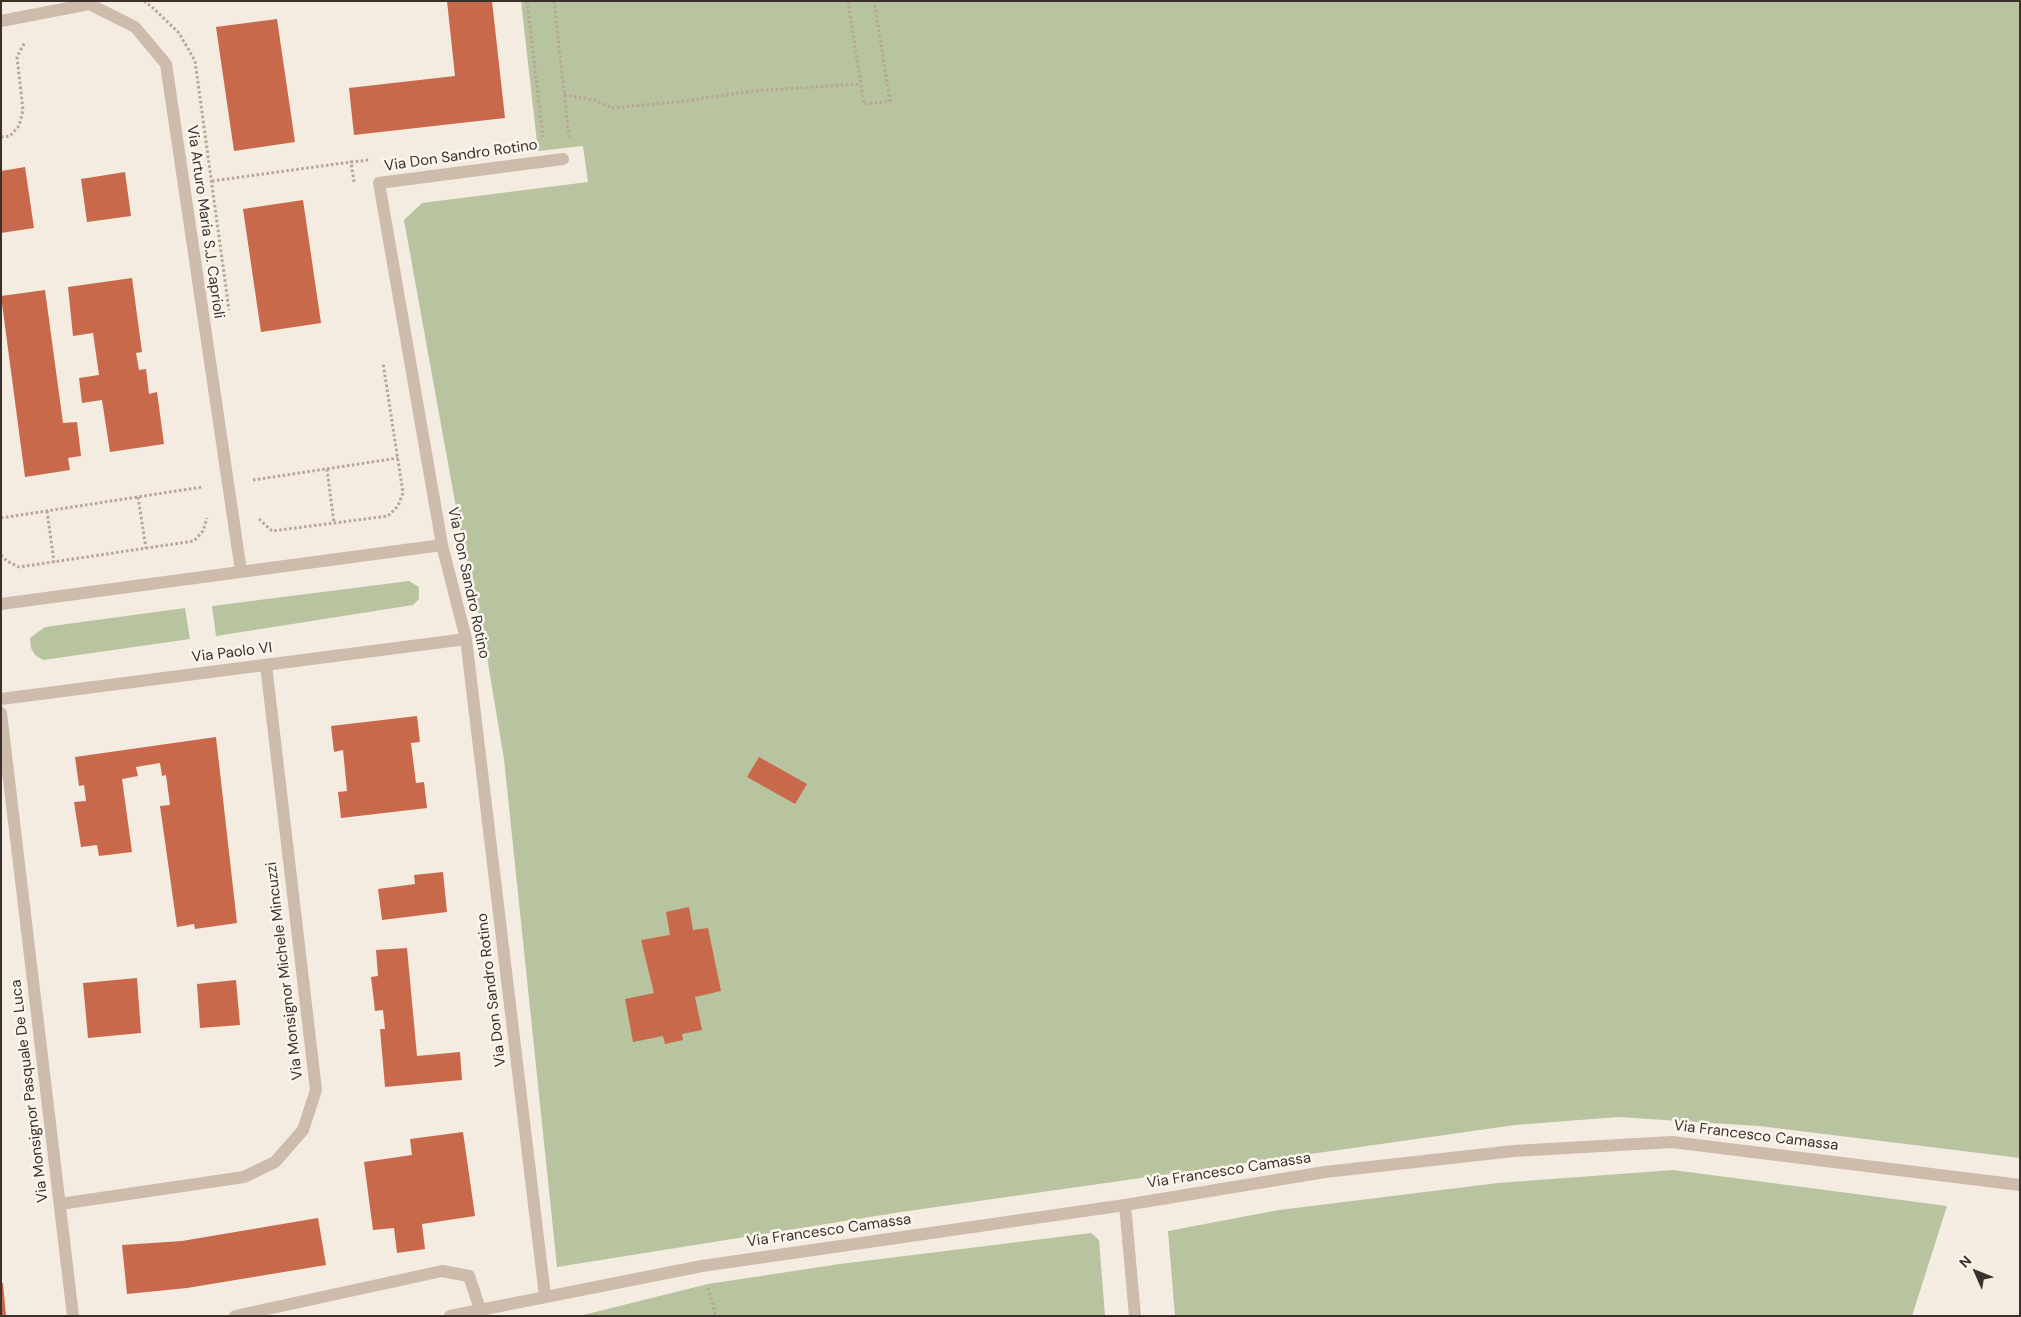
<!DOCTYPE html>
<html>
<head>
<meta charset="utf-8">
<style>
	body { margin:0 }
	#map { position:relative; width:2021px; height:1317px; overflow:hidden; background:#f4ebe1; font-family:"DM Sans",sans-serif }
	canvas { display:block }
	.frame { position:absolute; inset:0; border:2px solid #3b302b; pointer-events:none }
	.north { position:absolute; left:1951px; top:1247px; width:50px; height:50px; -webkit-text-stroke:4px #fbf5ee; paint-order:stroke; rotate:314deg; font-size:14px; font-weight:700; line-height:20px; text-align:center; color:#3b302b }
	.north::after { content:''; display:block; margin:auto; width:18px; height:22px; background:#3b302b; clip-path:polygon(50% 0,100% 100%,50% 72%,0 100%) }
</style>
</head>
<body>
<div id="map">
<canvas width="2021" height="1317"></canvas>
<div class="frame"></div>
<div class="north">N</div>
</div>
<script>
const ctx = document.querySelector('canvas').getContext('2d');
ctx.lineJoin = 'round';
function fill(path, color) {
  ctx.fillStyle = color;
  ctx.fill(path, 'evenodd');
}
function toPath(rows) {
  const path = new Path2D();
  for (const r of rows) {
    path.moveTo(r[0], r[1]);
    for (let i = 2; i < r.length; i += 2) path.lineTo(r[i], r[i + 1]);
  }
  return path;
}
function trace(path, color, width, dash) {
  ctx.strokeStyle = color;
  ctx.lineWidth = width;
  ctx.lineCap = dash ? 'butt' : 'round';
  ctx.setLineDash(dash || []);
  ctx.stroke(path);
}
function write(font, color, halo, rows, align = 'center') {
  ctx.font = font + ' "DM Sans",sans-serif';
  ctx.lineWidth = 5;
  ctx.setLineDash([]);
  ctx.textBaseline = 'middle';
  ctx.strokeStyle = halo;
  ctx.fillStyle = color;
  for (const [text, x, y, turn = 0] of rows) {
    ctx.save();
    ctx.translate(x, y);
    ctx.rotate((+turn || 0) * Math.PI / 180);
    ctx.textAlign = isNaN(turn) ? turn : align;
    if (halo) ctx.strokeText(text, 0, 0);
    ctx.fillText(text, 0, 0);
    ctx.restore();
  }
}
const green = toPath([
	[521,1,2020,1,2020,1158,1759,1126,1618,1117,1515,1125,901,1212,557,1267,504,759,483,633,459,524,404,220,422,203,588,182,583,146,538,151],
	[409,581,419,587,419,599,413,605,216,636,212,606],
	[185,608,190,639,43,660,35,655,31,648,30,638,45,627],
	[1673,1170,1947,1206,1912,1316,1175,1316,1168,1231,1279,1210,1498,1183],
	[1091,1233,1099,1240,1105,1316,579,1316,708,1284,840,1264]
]);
const building = toPath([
	[447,1,492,1,505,118,354,135,349,88,455,76],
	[277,19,295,142,234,151,216,27],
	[25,167,34,228,1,233,1,171],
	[125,172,131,216,87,222,81,179],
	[303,200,321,323,261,332,243,209],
	[132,278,142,352,136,353,139,370,146,369,149,394,157,392,164,444,110,452,102,400,82,403,79,378,99,375,93,333,73,336,68,287],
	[45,290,63,423,77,422,81,456,68,458,70,470,25,477,1,296],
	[417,716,420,742,411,743,416,783,424,782,427,808,341,818,338,792,347,791,343,750,334,752,331,726],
	[216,737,237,923,195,929,194,924,177,927,160,806,170,805,166,775,162,776,160,763,136,767,138,776,122,779,132,852,99,856,97,845,81,847,74,802,86,801,84,785,79,786,75,757],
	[759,757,807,784,795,804,747,777],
	[443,872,447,912,382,920,378,889,415,884,414,875],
	[689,907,693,930,708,928,721,991,695,997,702,1030,682,1034,683,1040,665,1044,663,1036,633,1042,625,999,654,993,641,940,670,935,666,912],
	[407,948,417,1056,460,1052,462,1080,385,1087,380,1029,385,1029,383,1010,375,1011,371,977,378,976,376,950],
	[137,978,141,1033,88,1038,83,983],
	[236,980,240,1025,200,1028,197,984],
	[463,1132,475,1216,422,1224,425,1249,397,1253,394,1228,373,1230,364,1162,412,1155,410,1139],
	[318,1218,326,1265,187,1288,127,1294,122,1245,182,1241],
	[1,1283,3,1283,6,1316,1,1316]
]);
const path = toPath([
	[144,1,151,6,179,33,195,61,229,310],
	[527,1,543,137],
	[554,1,569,137],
	[848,1,864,104,890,101,874,1],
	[564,95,594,100,612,108,685,101,753,91,860,84],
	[1,137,10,136,19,126,23,110,17,57,25,42],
	[212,181,351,162],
	[354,182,351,162,369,160],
	[327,469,334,523],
	[253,480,398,458],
	[138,497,146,548],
	[47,511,54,562],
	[1,518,202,487],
	[259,519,272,531,388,516,398,506,403,493,383,363],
	[1,555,7,561,19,567,194,541,203,531,207,518],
	[708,1288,716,1316]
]);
const minor = toPath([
	[1,21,89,4,135,27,166,64,241,571],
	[1,604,442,545],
	[1,699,466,639],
	[1,713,73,1316],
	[60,1204,244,1177,275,1162,303,1130,316,1090,266,665],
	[1125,1205,1135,1316],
	[545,1296,466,639,442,545,379,183,563,159],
	[235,1316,442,1271,469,1276,480,1309],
	[450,1316,702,1266,1125,1205,1325,1172,1514,1151,1672,1142,2020,1185]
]);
const streetNames = [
	["Via Don Sandro Rotino",461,156,-8],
	["Via Arturo Maria S.J. Caprioli",205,222,82],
	["Via Don Sandro Rotino",468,583,78],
	["Via Paolo VI",232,653,-7],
	["Via Monsignor Michele Mincuzzi",285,971,-97],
	["Via Don Sandro Rotino",492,990,-97],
	["Via Monsignor Pasquale De Luca",30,1091,-97],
	["Via Francesco Camassa",1756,1136,7],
	["Via Francesco Camassa",1229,1171,-9],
	["Via Francesco Camassa",829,1231,-8]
];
fill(green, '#b8c4a0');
fill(building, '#c8694b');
trace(path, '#b9a596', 3, [2.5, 2.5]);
trace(minor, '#cdbbac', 12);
write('15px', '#3b302b', '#fbf5ee', streetNames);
</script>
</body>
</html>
